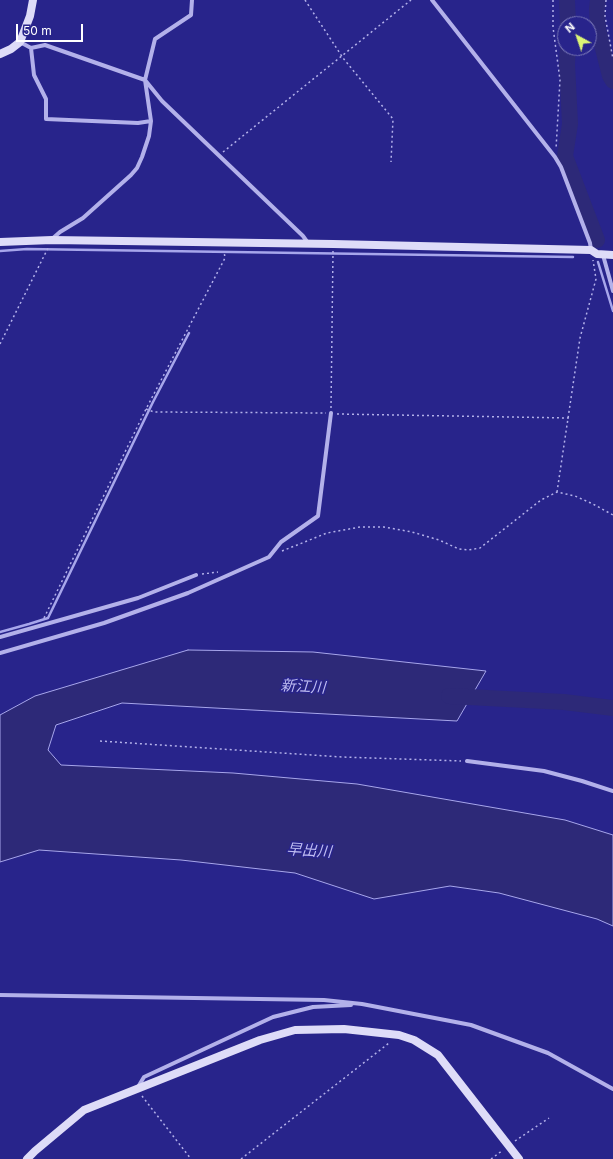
<!DOCTYPE html>
<html>
<head>
<meta charset="utf-8">
<style>
	body { margin:0 }
	#map { position:relative; width:613px; height:1159px; overflow:hidden; background:#28248b; font-family:Inter,sans-serif }
	canvas { display:block }
	.north { position:absolute; left:557px; top:16px; width:40px; height:40px; box-sizing:border-box; background:#28248b; border:1px solid #7e7cb9; border-radius:50%; rotate:320deg; font-size:11px; font-weight:700; line-height:16px; text-align:center; color:#fff }
	.north::after { content:''; display:block; margin:auto; width:14px; height:18px; background:#dcf575; clip-path:polygon(50% 0,100% 100%,50% 72%,0 100%) }
	.scale { position:absolute; left:16px; top:24px; width:67px; height:18px; box-sizing:border-box; border:2px solid #fff; border-top:0; padding-left:5px; font-size:12px; line-height:14px; white-space:nowrap; color:#fff; -webkit-text-stroke:3px #28248b; paint-order:stroke }
</style>
</head>
<body>
<div id="map">
<canvas width="613" height="1159"></canvas>
<div class="north">N</div>
<div class="scale">50 m</div>
</div>
<script>
const ctx = document.querySelector('canvas').getContext('2d');
ctx.lineJoin = 'round';
function fill(path, color) {
  ctx.fillStyle = color;
  ctx.fill(path, 'evenodd');
}
function toPath(rows) {
  const path = new Path2D();
  for (const r of rows) {
    path.moveTo(r[0], r[1]);
    for (let i = 2; i < r.length; i += 2) path.lineTo(r[i], r[i + 1]);
  }
  return path;
}
function trace(path, color, width, dash) {
  ctx.strokeStyle = color;
  ctx.lineWidth = width;
  ctx.lineCap = dash ? 'butt' : 'round';
  ctx.setLineDash(dash || []);
  ctx.stroke(path);
}
function write(font, color, halo, rows, align = 'center') {
  ctx.font = font + ' Inter,"Noto Sans JP",sans-serif';
  ctx.lineWidth = 3;
  ctx.setLineDash([]);
  ctx.textBaseline = 'middle';
  ctx.strokeStyle = halo;
  ctx.fillStyle = color;
  for (const [text, x, y, turn = 0] of rows) {
    ctx.save();
    ctx.translate(x, y);
    ctx.rotate((+turn || 0) * Math.PI / 180);
    ctx.textAlign = isNaN(turn) ? turn : align;
    if (halo) ctx.strokeText(text, 0, 0);
    ctx.fillText(text, 0, 0);
    ctx.restore();
  }
}
const water = toPath([
	[188,650,313,652,486,671,457,721,122,703,56,725,48,750,61,765,233,773,357,784,565,820,613,835,613,926,597,919,499,893,450,886,374,899,295,873,181,860,39,850,0,862,0,715,35,696,188,650]
]);
const stream = toPath([
	[0,251,27,249,573,257],
	[598,262,613,311],
	[0,632,29,624,48,618,153,402,189,333]
]);
const river = toPath([
	[567,0,568,24],
	[598,0,597,9,598,29,610,76,613,81],
	[568,48,567,64,570,124,565,156,597,240],
	[449,696,564,702,613,708]
]);
const path = toPath([
	[305,0,343,58,393,119,391,162],
	[553,0,553,27,560,80,556,149],
	[606,0,605,16,613,59],
	[223,152,411,0],
	[0,344,48,248],
	[331,408,333,251],
	[146,409,154,412,326,413],
	[337,414,569,418],
	[557,492,580,338,596,279,593,260],
	[282,551,327,533,360,527,384,527,412,532,439,540,459,549,468,550,480,548,541,500,557,492,575,496,593,504,613,515],
	[202,574,218,572],
	[44,618,146,409,225,258,224,251],
	[100,741,342,757,461,761],
	[142,1096,191,1159],
	[515,1141,549,1118],
	[241,1159,389,1043],
	[491,1159,503,1150]
]);
const street = toPath([
	[432,0,555,157,561,167,590,243,591,250],
	[20,42,31,48,45,45,145,80,162,101,303,236,308,243],
	[31,48,34,75,46,99,46,119,138,123,151,121],
	[52,239,60,232,83,218,131,175,137,168,142,157,149,136,151,121,145,80,155,39,191,15,192,0],
	[603,255,613,291],
	[0,637,138,598,196,575],
	[0,653,104,623,188,593,269,557,281,542,318,516,331,413],
	[467,761,544,771,582,781,613,791],
	[0,995,324,1000,362,1004,471,1025,548,1053,613,1089],
	[138,1087,144,1077,273,1017,313,1007,351,1005]
]);
const secondary = toPath([
	[0,54,11,49,20,42,30,16,33,0],
	[0,242,52,240,333,244,591,250,597,254,613,255],
	[27,1159,35,1151,84,1110,260,1040,295,1030,344,1029,399,1035,414,1040,438,1055,519,1159]
]);
const waterNames = [
	["新江川",303,687,3],
	["早出川",309,851,4]
];
fill(water, '#2d2978');
trace(water, '#a7a6eb', 1);
trace(stream, '#a7a6eb', 2.5);
trace(river, '#2d2978', 16);
trace(path, '#b3b1ea', 1.5, [2, 3]);
trace(street, '#b3b1ea', 4);
trace(secondary, '#dedcf8', 8);
write('italic 15px', '#bfbdf1', '#28248b', waterNames);
</script>
</body>
</html>
